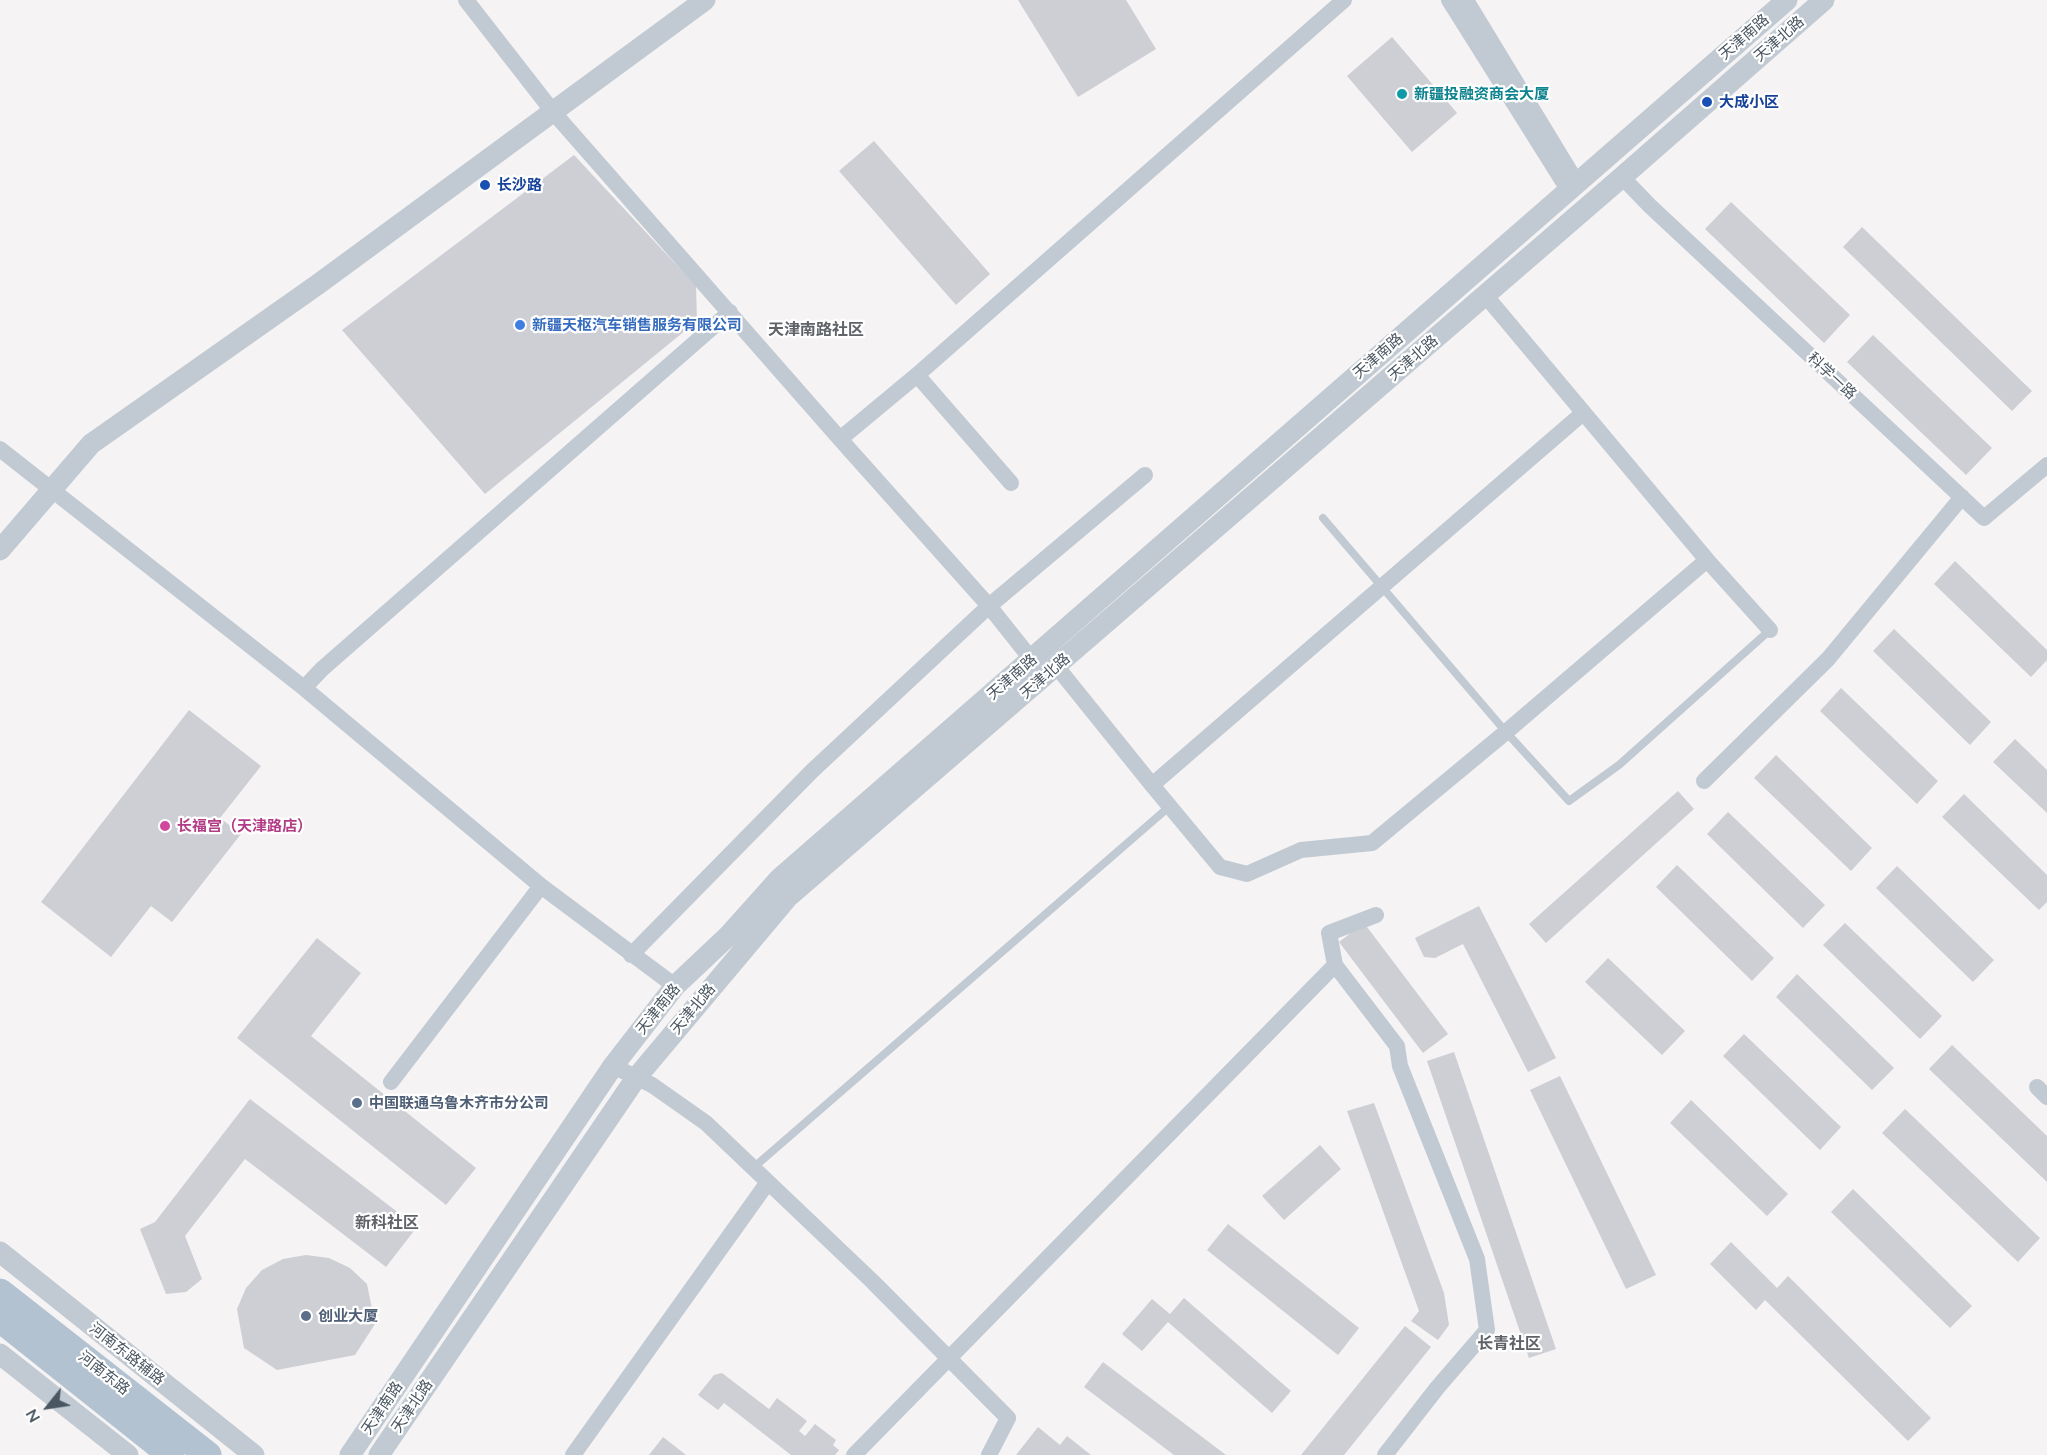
<!DOCTYPE html>
<html>
<head>
<meta charset="utf-8">
<style>
	body { margin:0 }
	#map { position:relative; width:2047px; height:1455px; overflow:hidden; background:#f5f3f3; font-family:Lato,sans-serif }
	canvas { display:block }
	.north { position:absolute; left:18px; top:1377px; width:60px; height:60px; -webkit-text-stroke:4px #fff; paint-order:stroke; rotate:240deg; font-size:16px; font-weight:700; line-height:24px; text-align:center; color:#4a5661 }
	.north::after { content:''; display:block; margin:auto; width:21px; height:27px; background:#4a5661; clip-path:polygon(50% 0,100% 100%,50% 72%,0 100%) }
</style>
</head>
<body>
<div id="map">
<canvas width="2047" height="1455"></canvas>
<div class="north">N</div>
</div>
<script>
const ctx = document.querySelector('canvas').getContext('2d');
ctx.lineJoin = 'round';
function fill(path, color) {
  ctx.fillStyle = color;
  ctx.fill(path, 'evenodd');
}
function toPath(rows) {
  const path = new Path2D();
  for (const r of rows) {
    path.moveTo(r[0], r[1]);
    for (let i = 2; i < r.length; i += 2) path.lineTo(r[i], r[i + 1]);
  }
  return path;
}
function trace(path, color, width, dash) {
  ctx.strokeStyle = color;
  ctx.lineWidth = width;
  ctx.lineCap = dash ? 'butt' : 'round';
  ctx.setLineDash(dash || []);
  ctx.stroke(path);
}
function write(font, color, halo, rows, align = 'center') {
  ctx.font = font + ' Lato,"Noto Sans SC",sans-serif';
  ctx.lineWidth = 4.5;
  ctx.setLineDash([]);
  ctx.textBaseline = 'middle';
  ctx.strokeStyle = halo;
  ctx.fillStyle = color;
  for (const [text, x, y, turn = 0] of rows) {
    ctx.save();
    ctx.translate(x, y);
    ctx.rotate((+turn || 0) * Math.PI / 180);
    ctx.textAlign = isNaN(turn) ? turn : align;
    if (halo) ctx.strokeText(text, 0, 0);
    ctx.fillText(text, 0, 0);
    ctx.restore();
  }
}
const building = toPath([
	[1018,0,1126,0,1156,49,1078,97],
	[1392,37,1457,113,1412,152,1347,76],
	[874,141,990,274,956,305,839,171],
	[574,155,696,286,697,321,485,494,342,330],
	[1731,202,1850,315,1824,343,1705,229],
	[1862,227,2032,391,2012,411,1843,247],
	[1873,335,1992,448,1966,475,1847,362],
	[1955,561,2047,650,2047,660,2031,677,1934,584],
	[1894,629,1991,722,1970,745,1873,651],
	[1841,688,1938,781,1917,804,1820,711],
	[189,710,261,766,220,818,241,834,172,922,151,906,111,957,41,902],
	[2015,739,2047,770,2047,813,1993,762],
	[1776,755,1872,848,1851,871,1754,778],
	[1678,791,1694,809,1546,943,1529,924],
	[1964,794,2047,875,2047,902,2039,910,1942,817],
	[1728,812,1825,905,1803,928,1707,834],
	[1677,865,1774,958,1752,981,1656,887],
	[1897,866,1994,960,1973,982,1876,888],
	[1479,906,1556,1058,1528,1072,1463,944,1435,958,1424,957,1415,938],
	[1364,923,1448,1034,1423,1053,1339,942],
	[1845,923,1942,1016,1920,1039,1823,945],
	[317,938,361,973,311,1036,476,1168,446,1205,237,1038],
	[1608,958,1685,1031,1662,1055,1585,982],
	[1797,974,1894,1068,1872,1090,1776,997],
	[1744,1034,1841,1127,1820,1150,1723,1056],
	[1952,1045,2047,1136,2047,1182,1929,1069],
	[1454,1052,1556,1349,1529,1358,1427,1061],
	[1560,1076,1656,1275,1626,1289,1530,1090],
	[250,1099,417,1227,386,1267,245,1159,185,1236,202,1279,186,1292,166,1294,140,1229,155,1222],
	[1691,1100,1788,1194,1767,1216,1670,1123],
	[1374,1103,1444,1293,1449,1325,1438,1340,1411,1321,1419,1311,1347,1111],
	[1905,1109,2040,1238,2018,1262,1882,1133],
	[1320,1145,1341,1169,1284,1220,1262,1196],
	[1853,1189,1972,1306,1950,1328,1831,1212],
	[1228,1224,1359,1328,1338,1355,1207,1250],
	[1731,1242,1777,1288,1788,1276,1931,1418,1908,1441,1765,1300,1756,1310,1710,1264],
	[306,1255,329,1258,350,1268,367,1284,375,1324,355,1355,277,1370,244,1348,237,1309,246,1288,262,1270,283,1259],
	[1184,1298,1291,1391,1272,1413,1168,1322,1142,1351,1122,1334,1152,1299,1170,1314],
	[1405,1326,1431,1347,1344,1455,1301,1455],
	[1103,1362,1226,1455,1174,1455,1084,1387],
	[722,1373,769,1409,777,1398,807,1421,799,1431,805,1436,815,1424,836,1440,833,1445,839,1450,835,1455,791,1455,724,1403,718,1410,698,1395,714,1375],
	[1038,1427,1060,1445,1067,1436,1091,1455,1016,1455],
	[663,1437,686,1455,649,1455]
]);
const service = toPath([
	[1323,518,1506,732,1569,801,1619,765,1770,630],
	[753,1168,1170,806]
]);
const minor = toPath([
	[466,0,554,113,840,439,989,606,1032,660],
	[1449,0,1569,191],
	[1466,0,1577,183],
	[1622,177,1650,206,1984,518,2047,465],
	[1485,295,1707,560,1770,630],
	[917,375,1011,483],
	[840,439,917,375,1344,0],
	[0,449,304,688,541,886,675,986],
	[1057,667,1152,785,1583,413],
	[304,688,322,669,730,312],
	[1704,781,1828,659,1962,497],
	[1152,785,1220,867,1247,874,1301,850,1372,843,1506,732,1707,560],
	[1376,915,1329,933,1335,965,1397,1046,1400,1066,1477,1259,1487,1330,1437,1388,1385,1455],
	[631,955,812,771,989,606,1145,475],
	[613,1066,652,1085,706,1123,872,1281,1008,1418,989,1455],
	[391,1082,541,886],
	[2037,1087,2047,1097],
	[573,1455,768,1182],
	[854,1455,1335,965]
]);
const tertiary = toPath([
	[0,550,91,444,317,285,705,0],
	[0,1252,254,1455],
	[0,1354,128,1455],
	[350,1455,613,1066,675,986,728,936,779,879,1787,0],
	[379,1455,636,1078,788,897,1622,177,1824,0]
]);
const primary = toPath([
	[0,1292,208,1455],
	[0,1319,171,1455]
]);
const markers = [
	[1402,94,6,"#0f9aa8"],
	[1707,102,6,"#1a4fb4"],
	[485,185,6,"#1a4fb4"],
	[520,325,6,"#3f7fe0"],
	[165,826,6,"#d1479c"],
	[357,1103,6,"#5c6f8a"],
	[306,1316,6,"#5c6f8a"]
];
const streetNames = [
	["天津南路",1744,37,-41],
	["天津北路",1779,39,-41],
	["天津南路",1378,356,-41],
	["天津北路",1413,358,-41],
	["科学一路",1832,376,43],
	["天津北路",1045,676,-41],
	["天津南路",1012,677,-41],
	["天津南路",658,1009,-51],
	["天津北路",693,1009,-50],
	["河南东路辅路",127,1354,38],
	["河南东路",104,1373,38],
	["天津北路",412,1406,-56],
	["天津南路",382,1408,-56]
];
const cultureNames = [
	["新疆投融资商会大厦",1414,94]
];
const transitNames = [
	["大成小区",1719,102],
	["长沙路",497,185]
];
const shopNames = [
	["新疆天枢汽车销售服务有限公司",532,325]
];
const hotelNames = [
	["长福宫（天津路店）",177,826]
];
const serviceNames = [
	["中国联通乌鲁木齐市分公司",369,1103],
	["创业大厦",318,1316]
];
const neighbourhoodNames = [
	["天津南路社区",816,330],
	["新科社区",387,1223],
	["长青社区",1509,1344]
];
fill(building, '#cdcfd5');
trace(service, '#c1cad2', 8);
trace(minor, '#c1cad2', 16);
trace(tertiary, '#c1cad2', 21);
trace(primary, '#b3c2d1', 27);
for (const [x, y, r, color] of markers) {
  const dot = new Path2D();
  dot.arc(x, y, r, 0, 2 * Math.PI);
  ctx.fillStyle = color;
  ctx.fill(dot);
  trace(dot, '#fff', 2);
}
write('15px', '#4a5661', '#fff', streetNames);
write('bold 15px', '#0d838f', '#fff', cultureNames, 'left');
write('bold 15px', '#164399', '#fff', transitNames, 'left');
write('bold 15px', '#366cbe', '#fff', shopNames, 'left');
write('bold 15px', '#b23c85', '#fff', hotelNames, 'left');
write('bold 15px', '#4e5e75', '#fff', serviceNames, 'left');
write('bold 16px', '#5f6368', '#fff', neighbourhoodNames);
</script>
</body>
</html>
